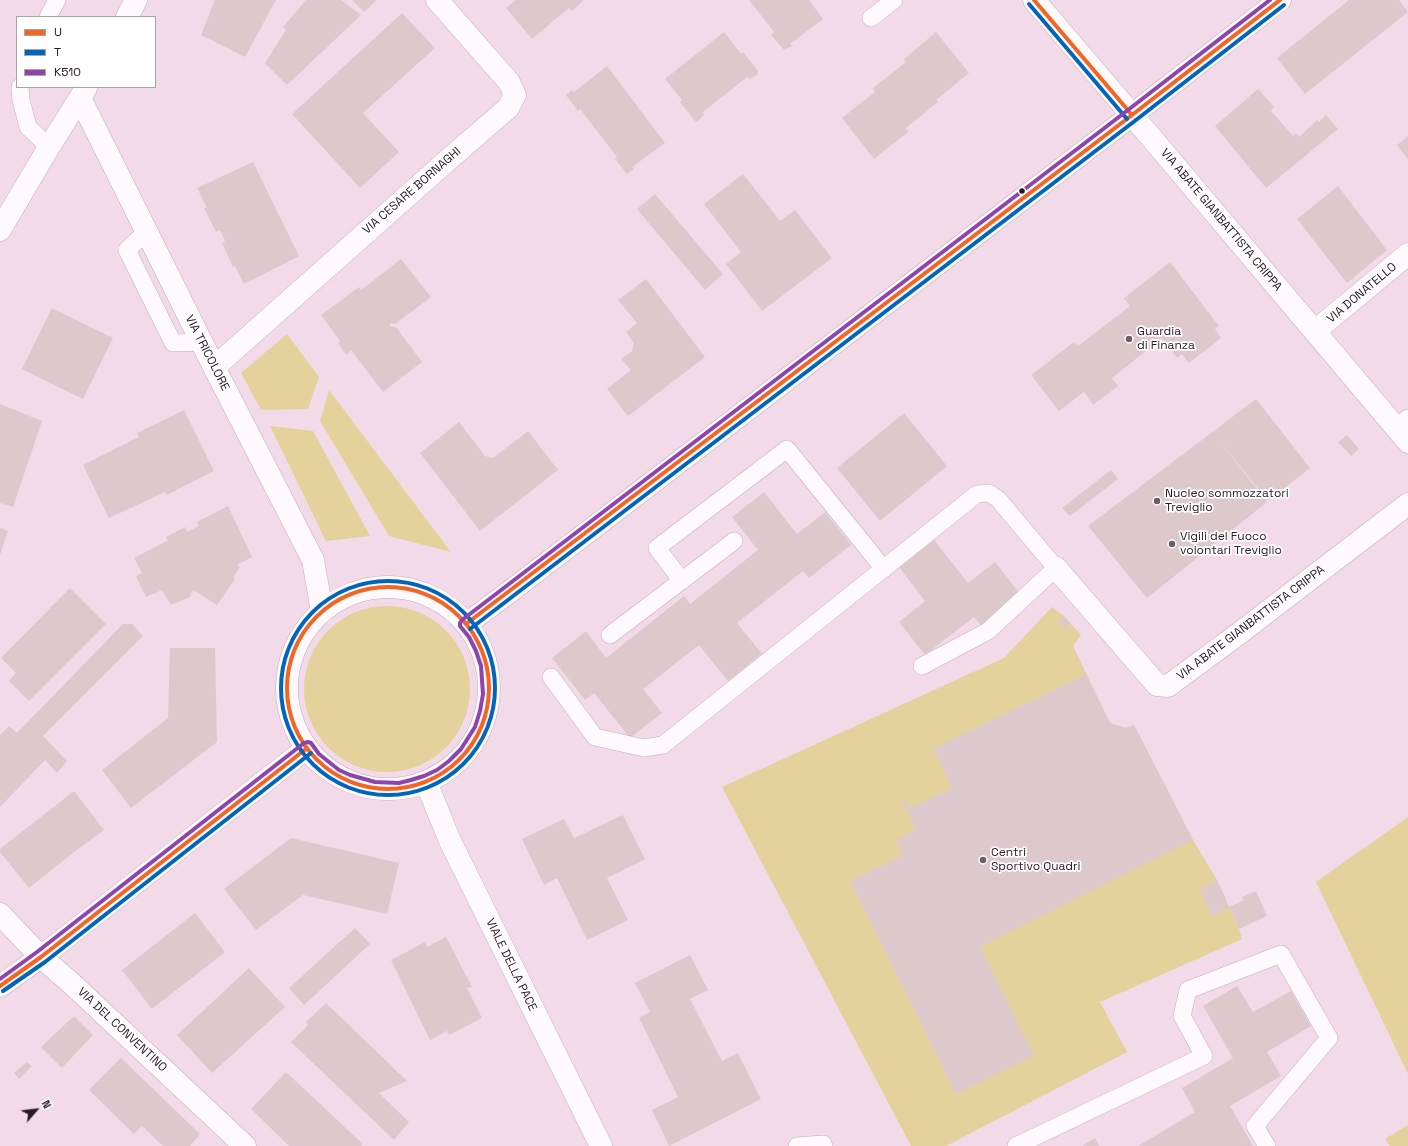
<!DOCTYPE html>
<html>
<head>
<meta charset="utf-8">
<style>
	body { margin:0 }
	#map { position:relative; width:1408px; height:1146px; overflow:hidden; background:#f2dae8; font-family:"Space Grotesk",sans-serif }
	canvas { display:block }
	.legend { position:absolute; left:16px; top:16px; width:140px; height:72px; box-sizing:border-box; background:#fff; border:1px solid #a9a3a7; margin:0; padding:5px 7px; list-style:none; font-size:12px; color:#291924 }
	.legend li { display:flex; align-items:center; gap:8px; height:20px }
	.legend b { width:20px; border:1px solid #a9a3a7 }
	.north { position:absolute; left:16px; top:1090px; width:40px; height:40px; -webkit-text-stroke:3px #fff; paint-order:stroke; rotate:62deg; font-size:11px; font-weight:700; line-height:16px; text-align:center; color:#291924 }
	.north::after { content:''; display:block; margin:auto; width:14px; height:18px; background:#291924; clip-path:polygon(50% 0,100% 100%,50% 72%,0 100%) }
</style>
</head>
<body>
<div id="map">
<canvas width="1408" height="1146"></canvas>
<ul class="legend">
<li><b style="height:5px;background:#f26522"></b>U</li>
<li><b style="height:5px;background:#0065bd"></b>T</li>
<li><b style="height:5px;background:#8e44ad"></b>K510</li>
</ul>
<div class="north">N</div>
</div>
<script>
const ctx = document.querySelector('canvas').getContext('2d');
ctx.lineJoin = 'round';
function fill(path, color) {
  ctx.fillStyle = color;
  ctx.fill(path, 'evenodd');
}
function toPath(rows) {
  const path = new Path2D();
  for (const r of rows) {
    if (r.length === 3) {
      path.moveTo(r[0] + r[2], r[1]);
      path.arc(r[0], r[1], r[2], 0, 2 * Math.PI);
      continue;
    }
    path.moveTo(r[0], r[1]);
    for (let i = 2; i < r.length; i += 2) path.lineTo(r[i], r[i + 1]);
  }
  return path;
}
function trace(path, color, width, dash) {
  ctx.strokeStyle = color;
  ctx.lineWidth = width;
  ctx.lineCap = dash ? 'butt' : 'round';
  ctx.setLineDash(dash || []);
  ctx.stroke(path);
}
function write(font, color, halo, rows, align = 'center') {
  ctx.font = font + ' "Space Grotesk",sans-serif';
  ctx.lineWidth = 3.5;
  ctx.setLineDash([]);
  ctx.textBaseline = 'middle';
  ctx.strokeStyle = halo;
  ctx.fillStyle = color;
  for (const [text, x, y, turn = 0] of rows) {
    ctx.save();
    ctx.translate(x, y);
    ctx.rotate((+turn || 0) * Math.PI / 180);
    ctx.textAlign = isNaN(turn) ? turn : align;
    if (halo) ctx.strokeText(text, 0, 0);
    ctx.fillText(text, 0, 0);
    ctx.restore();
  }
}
const green = toPath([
	[287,334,319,377,308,409,261,410,241,373],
	[329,390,451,552,389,536,320,421],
	[270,426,313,431,370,536,326,541],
	[387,689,83],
	[1052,607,1064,616,1081,635,1073,646,1110,723,1126,728,1134,725,1193,840,1217,880,1239,929,1242,939,1100,1002,1127,1052,946,1146,911,1146,722,787,1004,658],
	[1408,817,1408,1074,1316,882],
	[1408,1125,1408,1146,1390,1146,1385,1139]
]);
const building = toPath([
	[215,0,276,0,245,57,201,35],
	[306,0,341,0,361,15,287,85,265,63,286,30,283,27],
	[352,0,377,0,364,12],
	[516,0,584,0,572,11,569,8,532,39,506,8],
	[749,0,809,0,823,19,790,44,792,46,784,50,771,35,774,32],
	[1349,0,1399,0,1408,12,1305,94,1277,58],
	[402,13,435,48,363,113,399,152,360,188,292,114],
	[724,32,741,54,743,52,758,71,757,75,750,79,747,77,703,112,704,115,697,122,695,121,680,102,682,100,665,79],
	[936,32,969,73,936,100,938,102,906,128,908,132,874,159,842,118,875,92,873,88,906,62,904,59],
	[607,66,665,143,632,167,634,169,627,174,615,159,617,157,580,109,578,111,566,95,572,90,574,92],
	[1258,89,1274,107,1271,111,1293,136,1296,133,1299,137,1317,120,1319,122,1326,115,1338,129,1266,188,1215,126],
	[1408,136,1408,159,1397,145],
	[253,162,299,256,244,284,235,266,233,267,222,243,225,241,220,230,216,232,204,208,207,208,197,188],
	[743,174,780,221,795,210,832,258,762,311,726,264,741,252,704,204],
	[1338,186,1387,250,1347,283,1297,219],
	[655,194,723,274,705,290,637,209],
	[401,259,431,297,395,324,390,323,390,326,396,327,422,362,383,392,351,350,346,355,338,343,340,341,321,315,359,287,361,290],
	[1170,262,1219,326,1215,329,1221,338,1189,363,1182,354,1177,358,1162,338,1112,378,1118,386,1093,405,1084,392,1059,411,1031,375,1074,342,1078,346,1130,306,1124,298],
	[646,279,705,357,628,416,607,389,631,370,621,359,632,351,634,343,626,332,637,323,618,300],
	[52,308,113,338,83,399,22,369],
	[1256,399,1310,468,1268,501,1219,440,1267,502,1147,598,1088,526],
	[0,404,42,421,13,507,0,503],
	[184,410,214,471,167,495,165,492,109,518,83,465,139,437,137,433],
	[904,413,947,466,880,521,837,468],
	[459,422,485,456,493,458,528,431,558,470,480,531,420,453],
	[1347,435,1359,449,1351,456,1338,442],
	[1111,470,1118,479,1070,516,1062,508],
	[764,492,797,534,825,512,851,545,809,578,803,571,737,623,762,654,728,681,699,645,643,689,662,713,630,738,594,693,585,700,552,658,586,631,606,658,684,596,690,604,758,550,732,517],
	[228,506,252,557,237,565,240,567,233,578,235,579,217,605,193,590,190,597,171,605,162,590,146,597,136,576,142,573,134,558,167,541,166,537,185,527,187,532,199,526,197,522],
	[0,528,8,531,0,555],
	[934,540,968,583,995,562,1020,594,981,625,974,617,925,655,899,622,925,601,899,567],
	[70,588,106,624,29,701,9,681,16,673,1,658],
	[1064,616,1070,624,1064,629,1058,621],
	[123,624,132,624,143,636,43,736,67,761,57,773,45,760,0,807,0,735,9,726,17,733],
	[170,648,215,648,217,742,131,808,102,770,168,718],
	[1086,674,1110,723,1126,728,1134,725,1193,840,980,947,1034,1056,956,1094,850,881,903,855,896,840,916,829,902,802,905,800,911,808,952,788,933,749],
	[74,791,104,830,69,856,29,888,0,852,0,849],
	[623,815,645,859,607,878,628,920,587,940,557,878,544,885,522,839,564,819,574,838],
	[291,838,399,863,387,914,303,895,256,930,224,889],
	[1217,880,1229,907,1212,916,1200,889],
	[1256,891,1267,916,1239,929,1229,907,1244,900,1242,897],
	[195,913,225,952,152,1009,122,970],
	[355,928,370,944,304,1005,289,988],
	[446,937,472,987,467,988,482,1018,449,1035,447,1031,430,1040,391,960,425,942,427,947],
	[690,955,708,990,690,999,722,1061,738,1053,761,1099,669,1146,652,1110,678,1097,639,1018,650,1012,635,983],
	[249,968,285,1007,212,1073,177,1035],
	[1237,986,1253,1012,1291,991,1311,1026,1267,1052,1281,1076,1230,1106,1253,1146,1138,1146,1195,1112,1182,1088,1233,1058,1203,1006],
	[326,1003,407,1081,379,1093,409,1122,394,1140,291,1042,308,1025,306,1022],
	[74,1016,93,1035,62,1068,41,1047],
	[121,1058,200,1134,190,1146,163,1146,142,1126,134,1134,89,1090],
	[27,1062,32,1066,19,1079,14,1073],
	[286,1072,363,1144,361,1146,289,1146,251,1109],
	[1095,1138,1099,1146,1082,1146]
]);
const lane = toPath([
	[48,17,57,0],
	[871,18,894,0],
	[20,87,21,100,28,127,49,147],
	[146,232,127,250,173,343,202,342],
	[1396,427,1408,418],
	[682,581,657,548,787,449,884,569],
	[610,635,734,541],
	[551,677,595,737,644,748,663,745,977,494,989,493,998,499,1056,568,988,631,922,666],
	[797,1146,823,1144,824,1146],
	[1016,1146,1204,1056,1182,1016,1188,990,1281,954,1329,1038,1255,1126,1267,1146]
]);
const street = toPath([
	[1034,0,1155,142,1408,442],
	[127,17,136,0],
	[80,98,214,367,313,560,322,611],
	[0,230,49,147,86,88],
	[1315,331,1408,254],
	[214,367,226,357,449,159,508,108,515,95,509,82,437,0],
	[1056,568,1157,685,1168,686,1237,635,1408,504],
	[426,782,450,841,601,1146],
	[0,914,41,957,71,983,245,1146]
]);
const secondary = toPath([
	[388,688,101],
	[466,624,508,593,1132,115,1280,0],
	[0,986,41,957,307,748]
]);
const bus1 = toPath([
	[1034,0,1132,115],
	[388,688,101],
	[466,624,1132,115,1280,0],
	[0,986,41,957,307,748]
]);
const bus2 = toPath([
	[1029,4,1127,119],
	[388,688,107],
	[470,629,1136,120,1284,5],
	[3,991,45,962,311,753]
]);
const bus3 = toPath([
	[0,979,37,952,304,743,308,742,311,743,319,754,339,770,350,775,375,782,399,783,411,780,424,776,437,770,449,761,461,749,475,727,480,711,483,694,481,666,476,651,469,637,460,626,460,623,462,620,1128,110,1270,0]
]);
const markers = [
	[1022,191,3.5,"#291924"],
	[1129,339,4,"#6f5d69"],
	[1157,501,4,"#6f5d69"],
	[1172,544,4,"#6f5d69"],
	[983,860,4,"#6f5d69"]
];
const streetNames = [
	["VIA CESARE BORNAGHI",412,191,-41],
	["VIA ABATE GIANBATTISTA CRIPPA",1221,220,50],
	["VIA DONATELLO",1362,293,-40],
	["VIA TRICOLORE",207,353,63],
	["VIA ABATE GIANBATTISTA CRIPPA",1251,623,-37],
	["VIALE DELLA PACE",511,965,64],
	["VIA DEL CONVENTINO",122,1030,43]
];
const poiNames = [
	["Guardia",1137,332],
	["di Finanza",1137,346],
	["Nucleo sommozzatori",1165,494],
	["Treviglio",1165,508],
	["Vigili del Fuoco",1180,537],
	["volontari Treviglio",1180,551],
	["Centri",991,853],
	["Sportivo Quadri",991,867]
];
fill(green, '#e5d19c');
fill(building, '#ddc9cc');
trace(lane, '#c1afba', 18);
trace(street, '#c1afba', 23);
trace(secondary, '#c1afba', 23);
trace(lane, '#fdf9fc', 17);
trace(street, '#fdf9fc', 22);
trace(secondary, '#fdf9fc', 22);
trace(bus1, '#f26522', 4);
trace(bus2, '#0065bd', 4);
trace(bus3, '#8e44ad', 4);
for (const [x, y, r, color] of markers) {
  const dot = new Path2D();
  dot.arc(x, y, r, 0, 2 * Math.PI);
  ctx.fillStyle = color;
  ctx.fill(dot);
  trace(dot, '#fff', 1.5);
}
write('12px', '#291924', '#fff', streetNames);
write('12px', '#291924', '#fff', poiNames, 'left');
</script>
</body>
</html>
